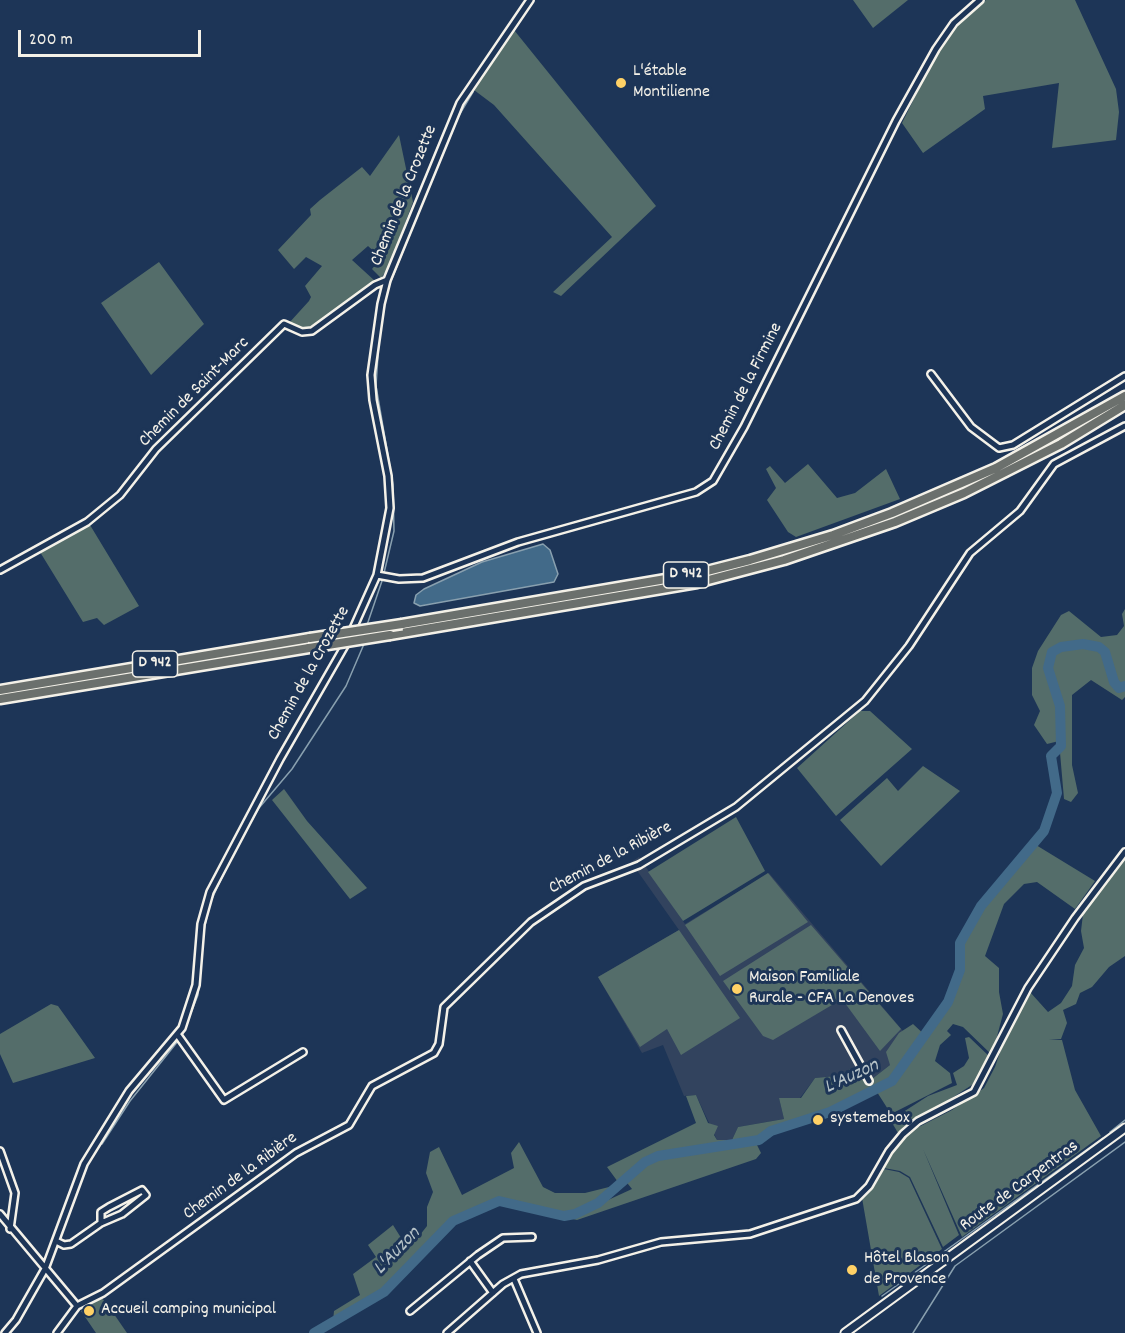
<!DOCTYPE html>
<html>
<head>
<meta charset="utf-8">
<style>
	body { margin:0 }
	#map { position:relative; width:1125px; height:1333px; overflow:hidden; background:#1d3557; font-family:Dekko,sans-serif }
	canvas { display:block }
	.scale { position:absolute; left:18px; top:30px; width:183px; height:27px; box-sizing:border-box; border:3px solid #f4f1e8; border-top:0; padding-left:8px; font-size:18px; line-height:21px; white-space:nowrap; color:#f4f1e8; -webkit-text-stroke:4px #1d3557; paint-order:stroke }
</style>
</head>
<body>
<div id="map">
<canvas width="1125" height="1333"></canvas>
<div class="scale">200 m</div>
</div>
<script>
const ctx = document.querySelector('canvas').getContext('2d');
ctx.lineJoin = 'round';
function fill(path, color) {
  ctx.fillStyle = color;
  ctx.fill(path, 'evenodd');
}
function toPath(rows) {
  const path = new Path2D();
  for (const r of rows) {
    path.moveTo(r[0], r[1]);
    for (let i = 2; i < r.length; i += 2) path.lineTo(r[i], r[i + 1]);
  }
  return path;
}
function trace(path, color, width, dash) {
  ctx.strokeStyle = color;
  ctx.lineWidth = width;
  ctx.lineCap = dash ? 'butt' : 'round';
  ctx.setLineDash(dash || []);
  ctx.stroke(path);
}
function write(font, color, halo, rows, align = 'center') {
  ctx.font = font + ' Dekko,sans-serif';
  ctx.lineWidth = 6;
  ctx.setLineDash([]);
  ctx.textBaseline = 'middle';
  ctx.strokeStyle = halo;
  ctx.fillStyle = color;
  for (const [text, x, y, turn = 0] of rows) {
    ctx.save();
    ctx.translate(x, y);
    ctx.rotate((+turn || 0) * Math.PI / 180);
    ctx.textAlign = isNaN(turn) ? turn : align;
    if (halo) ctx.strokeText(text, 0, 0);
    ctx.fillText(text, 0, 0);
    ctx.restore();
  }
}
const built = toPath([
	[639,857,685,924,769,873,903,1031,890,1065,872,1079,853,1068,835,1076,815,1078,800,1098,779,1098,784,1119,738,1127,732,1140,717,1140,696,1095,684,1096,663,1045,642,1053,598,977,679,930,631,862]
]);
const green = toPath([
	[853,0,908,0,873,28],
	[986,0,1075,0,1116,89,1119,112,1116,140,1052,148,1059,83,983,96,985,109,923,153,902,123,935,57,955,26],
	[514,30,656,206,561,296,553,292,612,237,494,105,474,90],
	[399,135,413,202,388,268,381,278,372,269,381,258,368,246,352,260,375,281,318,323,304,332,299,330,289,323,309,301,311,297,305,286,322,266,306,257,294,269,278,250,311,215,310,209,320,200,362,167,370,176],
	[159,262,204,324,151,375,101,303],
	[808,464,837,498,855,493,886,469,900,499,796,537,788,532,767,500,776,488,766,469,770,466,785,483],
	[90,525,139,606,104,625,97,618,83,622,40,552],
	[1125,609,1125,697,1122,700,1091,680,1072,695,1072,765,1078,793,1071,802,1064,799,1059,741,1047,744,1034,725,1040,711,1032,695,1032,668,1038,651,1061,615,1069,611,1101,637,1117,635,1124,626,1122,614],
	[860,711,870,711,912,749,836,816,797,768],
	[923,766,960,791,881,866,840,820,887,778,898,791],
	[284,789,307,821,367,888,350,899,272,800],
	[736,817,765,871,683,921,648,872],
	[1036,845,1095,881,1075,909,1037,882,1024,884,1004,904,985,956,999,968,999,992,1003,1014,992,1055,963,1027,953,1024,947,1031,951,1035,940,1045,935,1061,950,1073,952,1083,891,1114,877,1092,835,1112,773,1131,766,1138,758,1140,757,1145,761,1153,756,1159,577,1220,569,1218,632,1189,624,1179,598,1202,564,1215,497,1199,452,1218,383,1291,333,1321,334,1311,360,1295,353,1274,376,1257,368,1245,393,1225,403,1241,412,1245,427,1226,427,1207,433,1192,426,1173,430,1152,439,1147,462,1195,514,1168,511,1153,519,1142,543,1187,555,1193,585,1193,613,1186,618,1182,607,1167,696,1123,686,1096,696,1095,708,1123,718,1126,714,1135,717,1140,732,1140,738,1127,784,1119,779,1098,801,1098,815,1078,836,1076,853,1068,863,1070,872,1079,890,1065,886,1052,899,1033,913,1024,927,1037,951,1004,963,971,963,944,984,908],
	[1125,856,1125,956,1109,967,1092,987,1080,993,1076,1004,1063,1010,1067,1023,1061,1039,1049,1040,1062,1040,1075,1090,1101,1136,962,1237,923,1149,959,1235,943,1247,910,1177,900,1171,884,1168,887,1160,909,1132,952,1110,984,1088,995,1067,1010,1023,1030,992,1048,1012,1061,1003,1072,986,1075,965,1084,948,1081,931,1083,914,1094,895],
	[768,873,808,922,720,976,685,925],
	[811,925,901,1029,880,1051,842,999,773,1040,763,1036,723,981],
	[679,930,740,1018,681,1055,667,1029,640,1047,598,977],
	[51,1004,58,1006,95,1058,13,1083,0,1054,0,1034],
	[969,1037,991,1058,978,1081,898,1133,891,1121,897,1116,928,1096,957,1085,953,1073,964,1066,969,1058,965,1038],
	[884,1169,899,1172,909,1178,942,1249,879,1296,862,1198,875,1185],
	[102,1298,116,1317,127,1333,96,1333,81,1311]
]);
const water = toPath([
	[543,544,550,550,558,574,554,582,420,606,414,603,416,595,424,589,482,562,543,544]
]);
const stream = toPath([
	[452,127,473,92],
	[384,573,394,531,393,485,376,386,379,340,387,291,441,157],
	[367,625,383,578],
	[202,939,210,903,235,850,259,808,292,769,346,686,364,644],
	[181,1038,198,995,202,944],
	[1110,1132,1125,1120],
	[102,1144,130,1101,178,1041],
	[882,1296,1103,1138],
	[913,1333,955,1266,1125,1142]
]);
const river = toPath([
	[314,1333,384,1292,453,1221,499,1201,564,1216,575,1214,598,1203,645,1162,658,1156,759,1140,771,1131,830,1112,892,1081,948,1002,960,970,960,943,981,906,1044,831,1057,793,1051,756,1061,746,1060,706,1048,668,1052,652,1061,647,1083,644,1099,647,1105,652,1114,682,1119,688,1125,686]
]);
const minor = toPath([
	[931,374,971,427,999,448,1013,445,1125,376],
	[0,570,87,522,120,495,156,449,284,324,302,332,312,331,375,285,387,280],
	[377,575,399,579,423,578,518,542,696,492,713,481,744,427,896,121,936,49,954,23,980,0],
	[351,633,377,575,390,508,388,476,373,400,371,375,381,304,387,280,460,103,530,0],
	[841,1030,869,1081],
	[177,1034,224,1100,303,1052],
	[0,1151,15,1193,10,1229],
	[0,1214,77,1306,103,1293,296,1153,349,1125,372,1086,434,1053,439,1044,444,1007,531,922,584,886,639,865,736,807,865,701,909,646,970,553,1020,511,1054,464,1125,426],
	[56,1241,64,1245,71,1244,101,1223,122,1214,146,1195,142,1190,109,1207,101,1212,101,1223],
	[470,1261,493,1293],
	[514,1279,537,1333],
	[410,1311,478,1255,503,1238,532,1237],
	[5,1333,16,1320,45,1269,84,1164,129,1091,182,1028,196,985,201,924,210,892,280,759,347,642],
	[57,1333,77,1306],
	[447,1333,503,1284,521,1274,598,1260,661,1242,750,1234,856,1199,869,1186,889,1151,903,1134,918,1121,974,1092,1028,988,1075,918,1125,852]
]);
const secondary = toPath([
	[845,1333,1125,1128]
]);
const trunk = toPath([
	[402,624,695,574,750,560,833,535,892,513,996,468,1125,396],
	[390,635,697,583,784,560,895,522,964,493,1061,444,1125,405],
	[0,690,310,638],
	[0,699,309,648]
]);
const trunkBridge = toPath([
	[310,638,402,624],
	[309,648,390,635]
]);
const markers = [
	[621,83,6,"#ffd166"],
	[737,989,6,"#ffd166"],
	[818,1120,6,"#ffd166"],
	[852,1270,6,"#ffd166"],
	[89,1311,6,"#ffd166"]
];
const shields = [
	[686,575,45],
	[155,664,45]
];
const shieldNames = [
	["D 942",686,575],
	["D 942",155,664]
];
const poiNames = [
	["L'étable",633,73],
	["Montilienne",633,94],
	["Maison Familiale",749,979],
	["Rurale - CFA La Denoves",749,1000],
	["systemebox",830,1120],
	["Hôtel Blason",864,1260],
	["de Provence",864,1281],
	["Accueil camping municipal",101,1311]
];
const streetNames = [
	["Chemin de la Crozette",405,196,-68],
	["Chemin de la Firmine",747,387,-63],
	["Chemin de Saint-Marc",195,393,-45],
	["Chemin de la Crozette",310,674,-61],
	["Chemin de la Ribière",611,859,-28],
	["Chemin de la Ribière",241,1177,-36],
	["Route de Carpentras",1020,1187,-36]
];
const waterNames = [
	["L'Auzon",852,1078,-25],
	["L'Auzon",398,1252,-46]
];
fill(built, '#32435e');
fill(green, '#546d6a');
fill(water, '#426a89');
trace(water, '#89a0af', 1.5);
trace(stream, '#89a0af', 1.5);
trace(river, '#426a89', 10);
trace(minor, '#f4f1e8', 10);
trace(secondary, '#f4f1e8', 11);
trace(trunk, '#f4f1e8', 13);
trace(minor, '#1d3557', 5);
trace(secondary, '#1d3557', 7);
trace(trunk, '#6b706d', 8);
trace(trunkBridge, '#f4f1e8', 13, []);
trace(trunkBridge, '#6b706d', 8);
for (const [x, y, r, color] of markers) {
  const dot = new Path2D();
  dot.arc(x, y, r, 0, 2 * Math.PI);
  ctx.fillStyle = color;
  ctx.fill(dot);
  trace(dot, '#1d3557', 2);
}
for (const [x, y, w] of shields) {
  const box = new Path2D();
  box.roundRect(x - w / 2, y - 13, w, 26, 4.5);
  ctx.fillStyle = '#1d3557';
  ctx.fill(box);
  trace(box, '#f4f1e8', 1.5);
}
write('bold 16px', '#f4f1e8', null, shieldNames);
write('18px', '#f4f1e8', '#1d3557', poiNames, 'left');
write('18px', '#f4f1e8', '#1d3557', streetNames);
write('italic 20px', '#b6c2c7', '#1d3557', waterNames);
</script>
</body>
</html>
